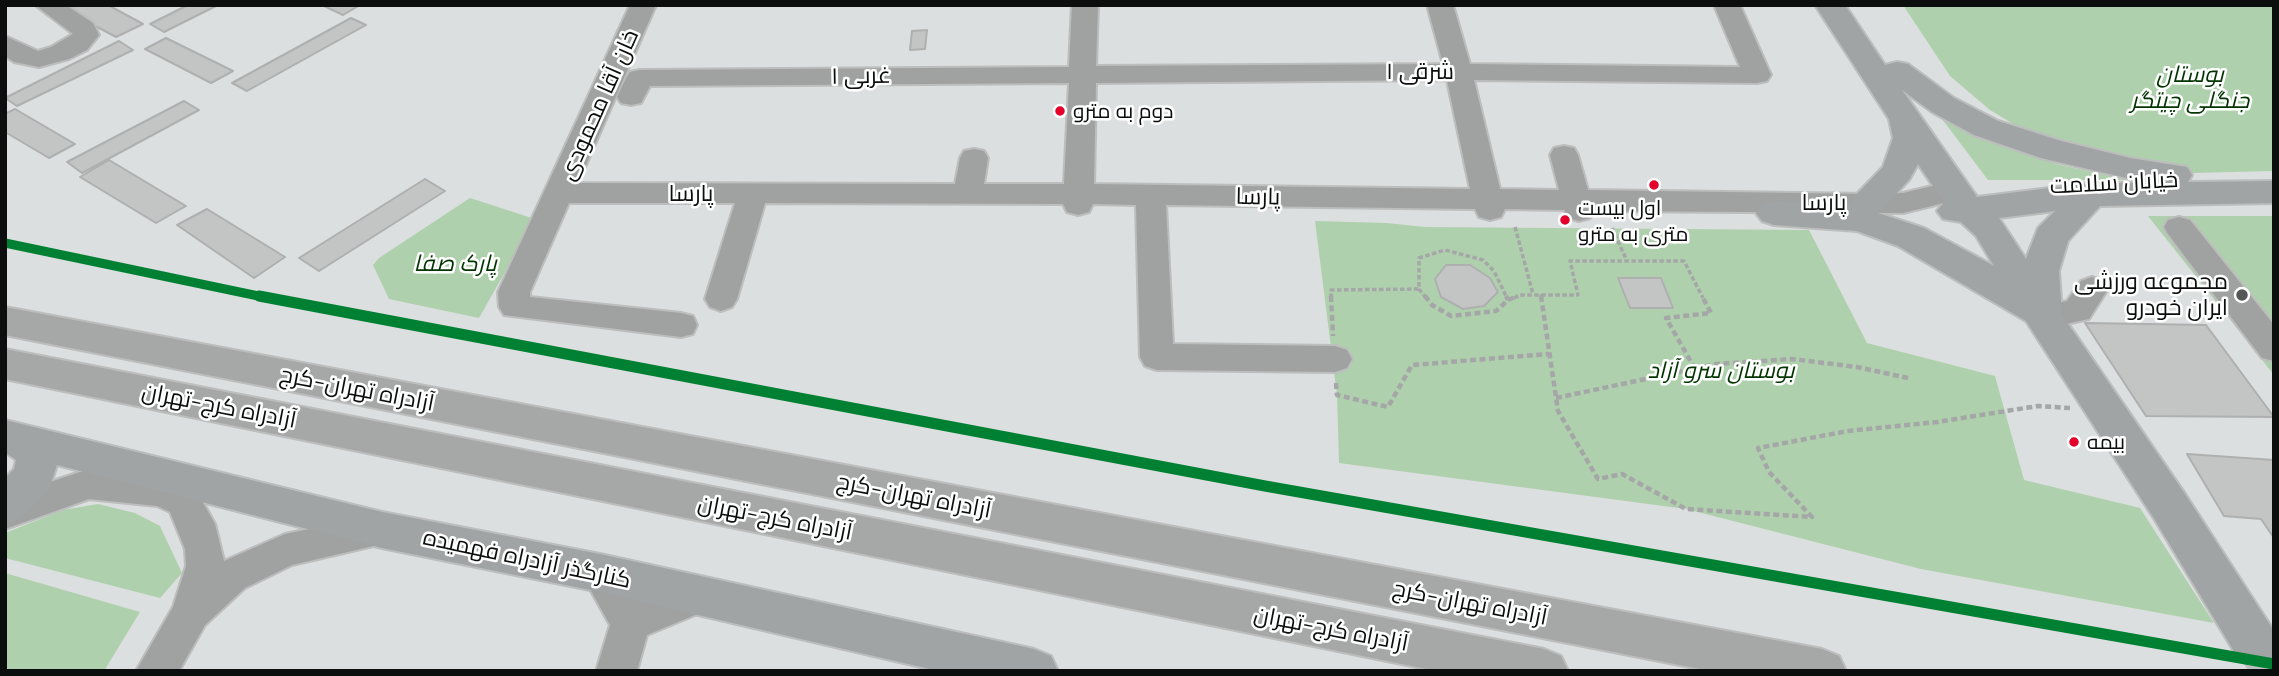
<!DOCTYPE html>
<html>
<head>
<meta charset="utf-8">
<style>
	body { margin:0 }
	#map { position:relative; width:2279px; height:676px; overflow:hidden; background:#dcdfdf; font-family:"Playfair Display",serif }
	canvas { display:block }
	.frame { position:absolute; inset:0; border:7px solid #0c0e0e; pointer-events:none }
</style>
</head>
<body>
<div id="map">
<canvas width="2279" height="676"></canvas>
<div class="frame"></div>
</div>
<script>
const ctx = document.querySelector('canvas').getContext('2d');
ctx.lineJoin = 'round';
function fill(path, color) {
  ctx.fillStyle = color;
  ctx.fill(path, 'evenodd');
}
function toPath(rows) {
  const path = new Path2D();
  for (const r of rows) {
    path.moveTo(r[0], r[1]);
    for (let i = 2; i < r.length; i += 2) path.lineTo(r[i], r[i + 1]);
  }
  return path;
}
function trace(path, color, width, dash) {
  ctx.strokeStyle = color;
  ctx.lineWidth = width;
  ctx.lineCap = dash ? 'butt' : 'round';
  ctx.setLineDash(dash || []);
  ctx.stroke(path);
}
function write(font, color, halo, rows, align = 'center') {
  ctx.font = font + ' "Playfair Display",Cairo,serif';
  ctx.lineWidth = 5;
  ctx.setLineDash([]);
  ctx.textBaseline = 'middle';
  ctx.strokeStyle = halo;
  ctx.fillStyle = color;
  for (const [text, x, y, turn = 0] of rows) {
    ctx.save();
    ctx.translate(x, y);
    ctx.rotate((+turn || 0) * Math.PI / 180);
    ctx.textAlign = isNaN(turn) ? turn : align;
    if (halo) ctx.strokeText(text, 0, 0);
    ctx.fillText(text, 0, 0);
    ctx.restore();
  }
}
const green = toPath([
	[1903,5,2274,5,2274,171,2192,173,2123,161,2048,139,2015,125,1990,110,1950,76],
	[1927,99,2003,144,2056,164,2127,180,1988,180],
	[470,198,535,219,479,318,389,299,373,265,379,258],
	[2148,216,2274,216,2274,375],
	[1315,221,1387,223,1425,227,1809,230,1867,343,1995,376,2024,480,2140,508,2214,623,1921,569,1686,509,1339,463,1337,395],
	[98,504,135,513,160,526,182,573,160,598,5,558,5,533,63,510],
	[5,573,140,612,104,671,5,671]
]);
const building = toPath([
	[63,5,108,5,143,24,116,37,60,7,63,5],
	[188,5,218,5,164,32,150,24,188,5],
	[322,5,360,5,343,15,322,5],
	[351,18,366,25,247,91,232,83,351,18],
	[927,30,925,49,910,50,912,31,927,30],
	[166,38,233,71,211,83,145,49,166,38],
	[119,41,133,50,17,106,5,98,119,41],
	[184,101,199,110,82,173,67,162,184,101],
	[15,109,75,144,49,158,5,132,5,114,15,109],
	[109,160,186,206,156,223,80,177,109,160],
	[425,179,445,191,319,271,299,258,425,179],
	[207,209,285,257,254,278,177,225,207,209],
	[1446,265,1470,265,1490,278,1498,292,1484,306,1463,309,1441,297,1435,279,1446,265],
	[1618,278,1661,278,1673,308,1630,308,1618,278],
	[2085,323,2206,325,2274,417,2146,416,2085,323],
	[2187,454,2274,460,2274,538,2261,519,2224,516,2187,454]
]);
const majorTunnel = toPath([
	[2255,643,2274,671]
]);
const pathFar1 = toPath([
	[1515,227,1533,294],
	[1612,228,1627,261],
	[1541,294,1542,298],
	[1331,298,1331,290,1419,289],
	[1426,298,1419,289,1419,258,1445,250,1483,260,1494,271,1507,298],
	[1514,298,1520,295,1578,295,1570,261,1684,261,1703,298]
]);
const path = toPath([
	[1331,296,1333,336],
	[1425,296,1432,305,1451,316,1496,311,1508,300,1506,296],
	[1541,296,1558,411,1598,479,1622,474,1686,509,1812,517,1769,472,1758,448,1848,431,1937,422,2038,406,2070,408],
	[1508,300,1518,296],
	[1695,369,1666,318,1711,313,1702,296],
	[1336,383,1337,395,1388,407,1412,365,1549,354],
	[1556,398,1716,364,1792,359,1857,367,1908,378]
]);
const minor = toPath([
	[35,5,66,5,93,23,99,35,87,50,69,59,39,67,14,62,5,56,5,36,38,51,51,47,73,34,35,5],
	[630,5,656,5,578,183,955,184,960,158,964,151,974,149,984,151,988,158,984,184,1064,184,1069,83,650,86,641,103,631,105,621,103,617,97,626,78,630,72,640,70,1069,67,1072,5,1098,5,1096,66,1443,64,1427,5,1453,5,1470,64,1740,67,1714,5,1740,5,1771,75,1767,81,1757,83,1474,80,1500,189,1559,190,1550,155,1554,148,1564,146,1574,148,1578,155,1588,190,1867,194,1903,193,1953,181,1964,184,1968,191,1964,198,1903,213,1594,211,1590,218,1579,221,1568,218,1564,210,1505,209,1501,217,1490,220,1479,217,1475,209,1166,205,1173,344,1335,346,1347,350,1352,359,1347,368,1335,372,1157,370,1145,366,1140,357,1136,205,1093,204,1089,212,1078,215,1067,212,1063,204,765,203,737,299,732,307,721,311,710,307,705,299,735,203,569,203,530,292,530,297,681,313,693,316,697,325,693,334,681,337,504,315,499,307,498,292,630,5],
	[1447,80,1470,189,1094,184,1096,83,1447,80],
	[2179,217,2190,220,2274,325,2274,361,2262,358,2168,234,2164,227,2168,220,2179,217],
	[2092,277,2103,281,2108,289,2089,319,2043,329,2031,325,2027,317,2031,309,2067,301,2081,281,2092,277],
	[89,469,161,476,196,490,215,524,224,561,285,534,382,514,395,519,401,530,395,541,292,565,245,588,205,625,179,671,136,671,173,607,186,566,185,549,170,512,157,506,89,499,5,529,5,497,89,469],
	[600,556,614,561,639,601,700,578,714,583,720,595,714,607,647,635,637,671,596,671,610,625,581,573,586,561,600,556]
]);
const major = toPath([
	[1815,5,1845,5,1885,65,1897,62,1908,64,1954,98,1998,121,2061,141,2130,158,2187,167,2192,175,2188,182,2274,181,2274,203,2100,206,2068,241,2059,271,2062,315,2185,494,2272,628,2274,633,2272,658,2255,664,2238,658,2155,520,2026,321,1898,246,1857,231,1774,225,1762,221,1756,213,1762,205,1774,201,1851,206,1850,204,1855,196,1883,167,1893,138,1889,119,1815,5],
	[1902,90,1932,112,1974,135,2041,158,2148,183,2091,183,1977,197,1902,90],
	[1918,164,1944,202,1937,211,1943,219,1961,222,1976,236,1994,266,1924,228,1878,213,1909,180,1918,164],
	[2055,211,2038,228,2026,259,1999,218,2055,211],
	[5,420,382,512,600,554,1034,649,1051,656,1058,671,938,671,600,592,382,548,57,465,49,489,20,518,5,523,5,478,14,469,16,460,5,452,5,420]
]);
const highway = toPath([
	[5,307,1822,649,1839,656,1846,671,1710,671,5,335,5,307],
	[5,349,1544,649,1561,656,1568,671,1436,671,5,379,5,349]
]);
const rail1Far1 = toPath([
	[5,243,268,298]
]);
const rail1 = toPath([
	[259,296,1265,486,2274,664]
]);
const markers = [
	[1060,111,6,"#e4002b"],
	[1654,185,6,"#e4002b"],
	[1565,220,6,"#e4002b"],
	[2242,295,7,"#555757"],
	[2074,442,6,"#e4002b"]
];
const busNames = [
	["دوم به مترو",1073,111],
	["اول بیست",1578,208],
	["متری به مترو",1578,234],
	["بیمه",2087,442]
];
const streetNames = [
	["۱ شرقی",1420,72],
	["۱ غربی",861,76,-1],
	["خان آقا محمودی",599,105,-66],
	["خیابان سلامت",2114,183,-3],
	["پارسا",691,194],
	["پارسا",1258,197,1],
	["پارسا",1824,203],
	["آزادراه تهران-کرج",357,389,11],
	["آزادراه کرج-تهران",219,406,11],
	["آزادراه تهران-کرج",914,496,11],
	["آزادراه کرج-تهران",775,518,11],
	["کنارگذر آزادراه فهمیده",527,559,12],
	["آزادراه تهران-کرج",1470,603,11],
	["آزادراه کرج-تهران",1331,629,11]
];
const parkNames = [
	["بوستان",2190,75],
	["جنگلی چیتگر",2190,101],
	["پارک صفا",455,264],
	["بوستان سرو آزاد",1721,371]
];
const poiNames = [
	["مجموعه ورزشی",2228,282],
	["ایران خودرو",2228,308]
];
fill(green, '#afd0ac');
fill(building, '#c3c5c4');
trace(building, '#aeb0b0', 2);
trace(majorTunnel, '#bdc0c0', 42, [42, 21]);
trace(minor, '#bcbdbd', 4);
trace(major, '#bcbdbd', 4);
trace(highway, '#bcbdbd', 4);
trace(pathFar1, '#a5a6a7', 3.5, [4.5, 2.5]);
trace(path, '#a5a6a7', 4.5, [6, 3.5]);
fill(minor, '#a0a1a1');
fill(major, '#a1a4a4');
fill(highway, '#a6a8a8');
trace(rail1Far1, '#008033', 9);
trace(rail1, '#008033', 11);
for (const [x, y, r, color] of markers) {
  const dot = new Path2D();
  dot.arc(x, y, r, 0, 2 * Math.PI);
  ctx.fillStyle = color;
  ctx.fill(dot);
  trace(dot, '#fff', 2.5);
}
write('21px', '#0c0e0e', '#fff', busNames, 'left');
write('23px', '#0c0e0e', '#fff', streetNames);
write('italic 23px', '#023400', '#fff', parkNames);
write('23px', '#0c0e0e', '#fff', poiNames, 'right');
</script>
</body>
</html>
